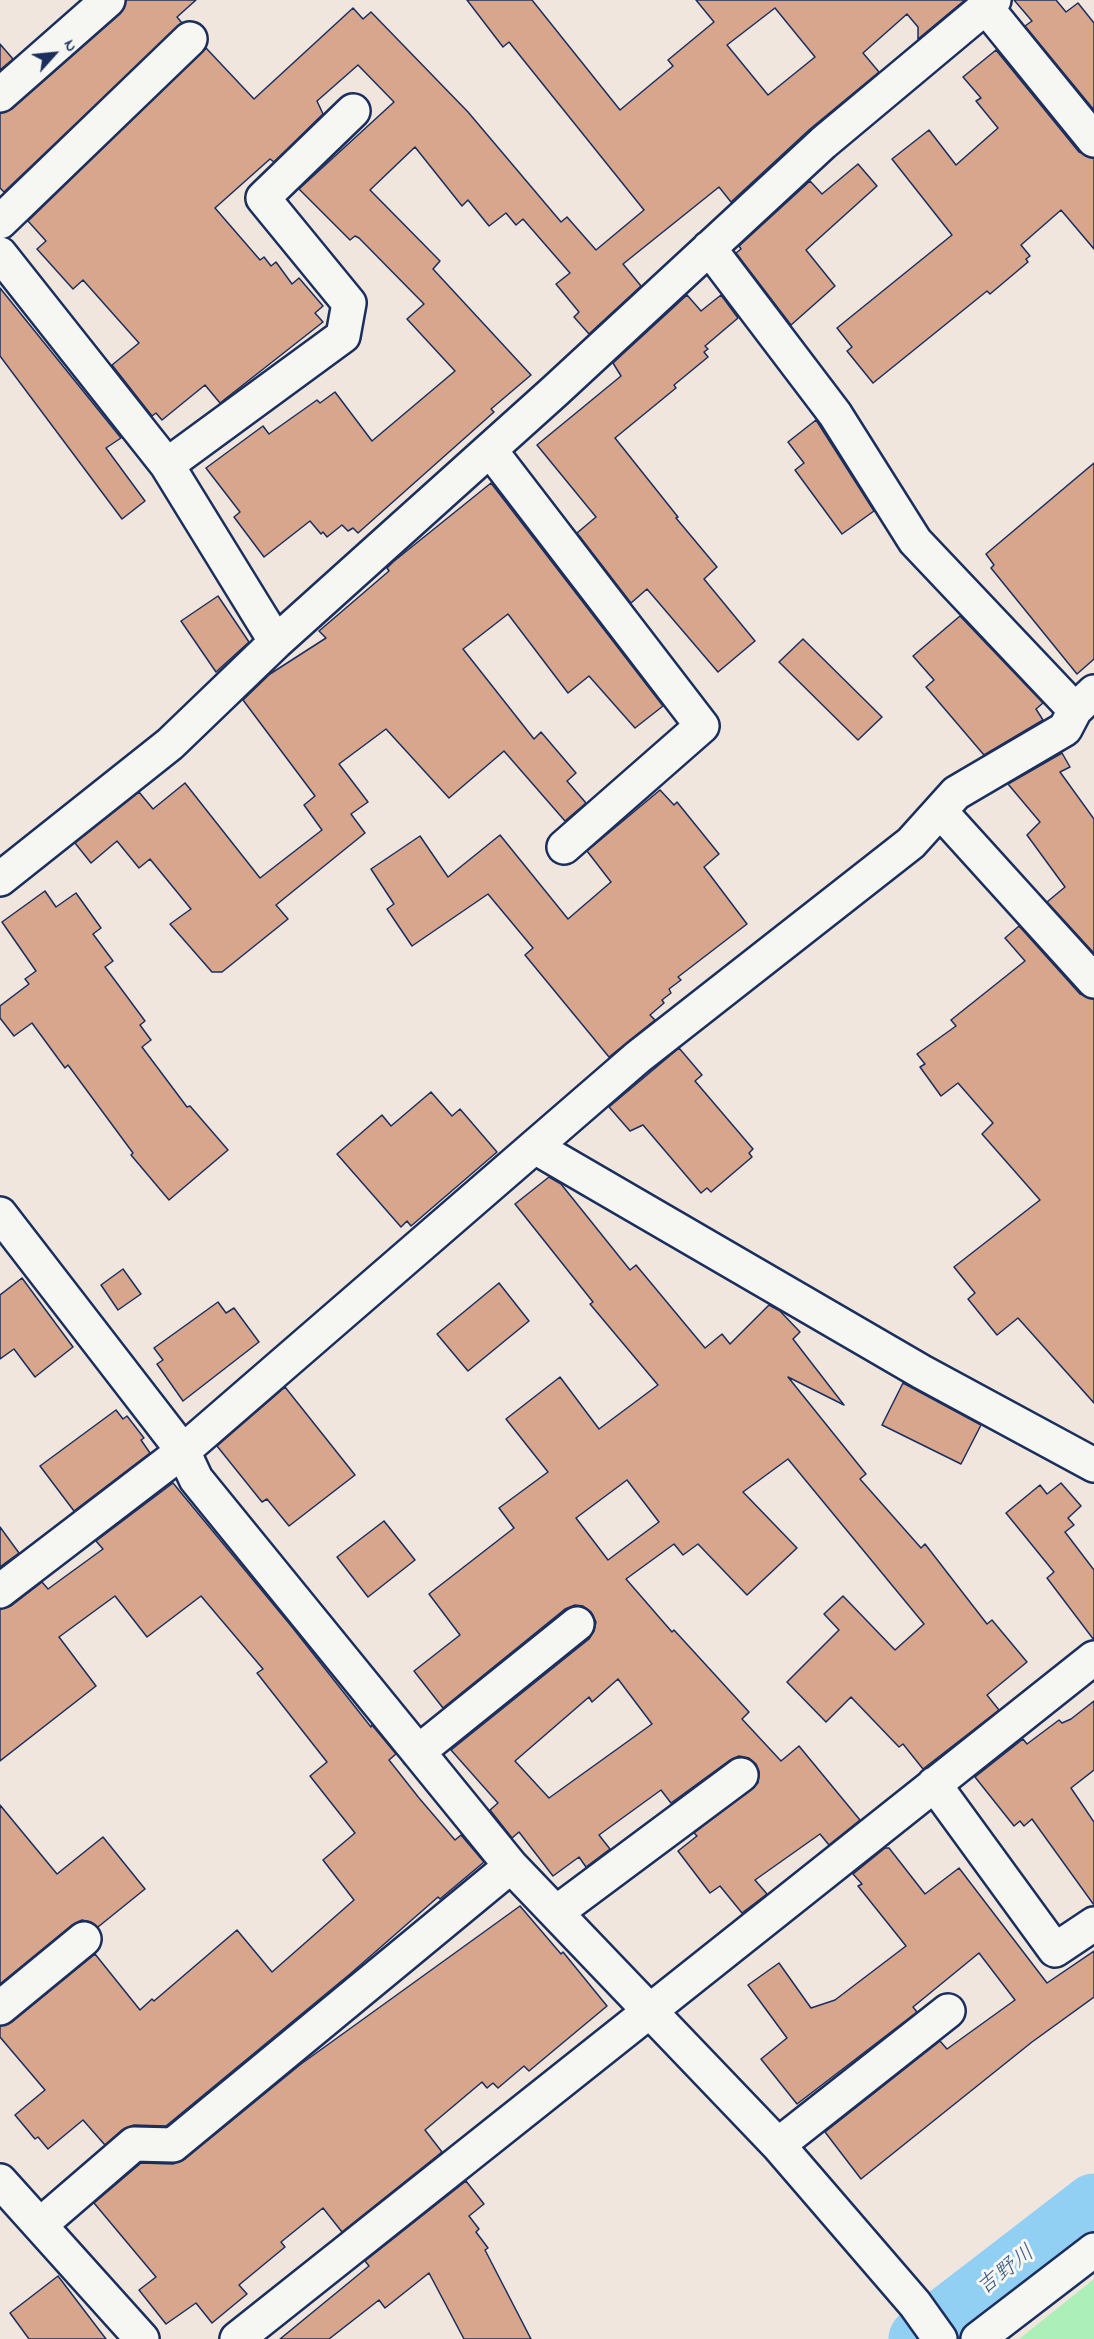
<!DOCTYPE html>
<html>
<head>
<meta charset="utf-8">
<style>
	body { margin:0 }
	#map { position:relative; width:1094px; height:2339px; overflow:hidden; background:#f0e6de; font-family:"Indie Flower",sans-serif }
	canvas { display:block }
	.north { position:absolute; left:24px; top:24px; width:60px; height:60px; -webkit-text-stroke:4px #f6f6f2; paint-order:stroke; rotate:63deg; font-size:16px; font-weight:700; line-height:24px; text-align:center; color:#1b2f5e }
	.north::after { content:''; display:block; margin:auto; width:21px; height:27px; background:#1b2f5e; clip-path:polygon(50% 0,100% 100%,50% 72%,0 100%) }
</style>
</head>
<body>
<div id="map">
<canvas width="1094" height="2339"></canvas>
<div class="north">N</div>
</div>
<script>
const ctx = document.querySelector('canvas').getContext('2d');
ctx.lineJoin = 'round';
function fill(path, color) {
  ctx.fillStyle = color;
  ctx.fill(path, 'evenodd');
}
function toPath(rows) {
  const path = new Path2D();
  for (const r of rows) {
    path.moveTo(r[0], r[1]);
    for (let i = 2; i < r.length; i += 2) path.lineTo(r[i], r[i + 1]);
  }
  return path;
}
function trace(path, color, width, dash) {
  ctx.strokeStyle = color;
  ctx.lineWidth = width;
  ctx.lineCap = dash ? 'butt' : 'round';
  ctx.setLineDash(dash || []);
  ctx.stroke(path);
}
function write(font, color, halo, rows, align = 'center') {
  ctx.font = font + ' "Indie Flower","Klee One",sans-serif';
  ctx.lineWidth = 6;
  ctx.setLineDash([]);
  ctx.textBaseline = 'middle';
  ctx.strokeStyle = halo;
  ctx.fillStyle = color;
  for (const [text, x, y, turn = 0] of rows) {
    ctx.save();
    ctx.translate(x, y);
    ctx.rotate((+turn || 0) * Math.PI / 180);
    ctx.textAlign = isNaN(turn) ? turn : align;
    if (halo) ctx.strokeText(text, 0, 0);
    ctx.fillText(text, 0, 0);
    ctx.restore();
  }
}
const green = toPath([
	[1094,2279,1094,2339,1019,2339]
]);
const river = toPath([
	[920,2339,1094,2205]
]);
const building = toPath([
	[126,0,196,0,177,17,182,23,4,192,0,188,0,113,12,109,120,14,126,0],
	[467,0,532,0,620,110,673,66,668,60,714,22,696,0,965,0,918,39,918,27,907,14,863,53,879,72,810,129,731,202,719,187,623,264,641,286,589,334,574,317,579,312,556,284,570,273,523,219,516,225,506,213,489,226,468,200,462,206,415,147,370,190,440,261,433,269,531,375,491,409,494,412,358,533,353,528,348,531,342,525,327,537,323,532,321,534,310,521,264,557,234,517,240,512,206,468,263,426,269,434,317,400,320,403,335,392,372,441,455,371,407,319,424,304,359,238,355,236,350,240,299,189,394,102,358,65,317,101,323,114,274,162,270,159,215,208,260,260,264,257,271,266,276,262,292,284,299,278,323,306,315,313,323,322,220,403,205,385,162,420,156,413,152,416,112,365,139,343,83,280,73,289,37,249,46,241,28,221,206,48,254,99,353,8,363,19,371,12,468,112,561,222,567,217,596,250,644,210,509,42,503,47,467,0],
	[775,8,815,57,768,95,727,45,775,8],
	[1014,0,1056,0,1066,12,1078,3,1094,23,1094,110,1025,26,1032,21,1014,0],
	[0,44,13,59,0,70,0,44],
	[996,50,1079,152,1094,158,1094,249,1061,210,1021,245,1030,256,1026,259,1028,262,990,294,987,291,873,383,847,351,852,347,837,328,952,235,892,159,929,130,956,165,998,128,976,101,981,98,963,77,996,50],
	[858,164,877,186,806,250,835,286,791,325,736,253,741,249,739,246,810,181,822,194,858,164],
	[0,288,121,438,106,448,145,501,122,519,0,356,0,288],
	[687,295,701,311,721,295,738,318,705,346,708,349,704,352,708,357,674,385,676,388,615,438,678,517,676,518,717,567,704,579,755,641,718,672,647,589,631,603,577,533,596,517,537,445,621,376,613,363,687,295],
	[816,420,874,511,842,534,795,470,804,463,788,442,816,420],
	[1094,463,1094,659,1077,674,991,568,994,565,986,554,1094,463],
	[491,483,663,706,635,728,589,676,568,693,508,614,463,649,534,739,541,732,576,773,567,781,586,803,565,821,504,751,449,798,386,729,339,764,368,802,351,814,365,833,276,905,288,919,222,972,212,972,170,924,191,909,150,859,139,868,117,841,91,863,75,843,139,792,153,809,185,783,260,878,322,830,304,805,315,796,243,700,270,674,326,638,319,631,389,571,387,568,393,562,491,483],
	[218,596,249,642,216,672,181,621,218,596],
	[960,616,1043,703,1036,709,1043,720,984,755,926,687,934,680,913,656,960,616],
	[803,639,882,717,858,740,779,662,803,639],
	[1062,753,1070,767,1060,772,1094,819,1094,953,1047,902,1065,887,1027,835,1040,822,1008,784,1062,753],
	[660,790,674,805,677,802,719,854,704,867,747,924,678,977,681,980,669,989,671,993,662,1000,664,1003,650,1015,655,1020,609,1057,525,955,533,948,488,894,412,946,387,909,394,904,371,869,420,836,448,877,500,835,568,919,611,882,587,851,660,790],
	[45,891,56,907,76,893,101,928,93,934,113,961,105,967,145,1021,140,1025,151,1040,142,1047,187,1107,190,1106,228,1150,169,1200,131,1155,133,1153,68,1065,65,1068,32,1023,14,1036,0,1018,0,1006,29,984,25,979,36,971,2,922,45,891],
	[1019,926,1080,994,1094,999,1094,1403,1018,1318,997,1335,968,1299,975,1293,954,1267,1040,1200,982,1134,993,1123,958,1083,941,1096,920,1067,925,1064,917,1054,956,1026,951,1020,1025,961,1005,938,1019,926],
	[679,1048,702,1075,695,1081,753,1149,749,1153,752,1157,711,1192,707,1188,701,1193,643,1125,630,1131,609,1107,679,1048],
	[431,1092,452,1116,460,1109,497,1152,411,1226,407,1221,401,1227,337,1154,382,1115,391,1126,431,1092],
	[549,1177,561,1184,630,1270,636,1265,705,1348,722,1334,730,1344,769,1305,780,1311,800,1332,793,1339,844,1405,788,1377,866,1474,860,1479,921,1548,925,1544,987,1624,992,1620,1027,1662,987,1695,999,1710,923,1769,903,1744,899,1747,851,1697,826,1722,787,1682,839,1630,824,1614,843,1596,895,1650,924,1624,788,1459,743,1492,797,1548,747,1595,698,1544,683,1555,674,1544,626,1579,672,1632,674,1630,749,1712,742,1719,781,1761,799,1746,860,1820,829,1845,820,1834,755,1880,767,1894,742,1913,720,1886,710,1893,678,1851,697,1836,694,1833,758,1783,759,1772,756,1764,749,1758,739,1756,730,1760,671,1803,661,1790,599,1835,610,1849,586,1867,579,1857,553,1876,519,1832,512,1838,490,1810,498,1803,451,1750,589,1639,594,1631,596,1622,591,1612,583,1606,575,1605,565,1609,443,1708,414,1671,460,1635,429,1594,514,1528,499,1508,548,1472,506,1419,560,1377,599,1429,658,1385,590,1304,593,1302,515,1204,549,1177],
	[627,1480,659,1522,608,1560,576,1518,627,1480],
	[618,1679,652,1724,549,1798,515,1761,589,1697,592,1702,618,1679],
	[123,1269,141,1294,118,1310,101,1285,123,1269],
	[22,1278,73,1347,35,1377,14,1349,0,1359,0,1295,22,1278],
	[499,1283,529,1321,468,1371,437,1334,499,1283],
	[218,1302,226,1313,234,1308,259,1342,183,1401,157,1364,163,1360,154,1348,218,1302],
	[903,1383,981,1425,961,1464,882,1425,903,1383],
	[285,1387,355,1475,289,1526,267,1499,262,1502,217,1446,285,1387],
	[116,1410,123,1419,127,1416,144,1438,141,1440,150,1453,74,1511,40,1466,116,1410],
	[173,1483,292,1627,371,1727,372,1725,396,1754,389,1760,419,1798,455,1840,461,1835,484,1862,440,1899,438,1897,350,1974,166,2126,134,2125,122,2130,105,2145,83,2120,48,2149,38,2137,35,2139,15,2115,45,2090,0,2037,0,2026,12,2022,95,1954,140,2010,152,1999,154,2001,237,1930,272,1972,354,1900,323,1860,355,1833,310,1776,327,1762,257,1673,263,1669,201,1596,147,1637,115,1596,59,1637,96,1686,0,1761,0,1609,11,1606,42,1582,48,1589,103,1549,96,1541,173,1483],
	[1061,1483,1081,1506,1068,1518,1074,1525,1065,1532,1094,1570,1094,1640,1047,1578,1054,1572,1006,1513,1040,1485,1047,1494,1061,1483],
	[384,1521,415,1560,368,1597,337,1557,384,1521],
	[0,1527,19,1553,0,1567,0,1527],
	[1094,1701,1094,1770,1071,1788,1094,1822,1094,1905,1032,1819,1024,1826,1020,1821,1014,1826,975,1777,1023,1739,1027,1744,1059,1720,1062,1723,1071,1719,1094,1701],
	[0,1805,57,1874,103,1837,145,1889,98,1927,91,1922,82,1920,72,1925,0,1984,0,1805],
	[885,1848,889,1848,925,1894,959,1868,1047,1983,1094,1951,1094,1997,1032,2042,861,2179,825,2132,940,2041,947,2049,1015,2000,979,1953,913,2007,917,2012,797,2104,761,2059,787,2038,748,1985,779,1963,811,2008,835,2000,906,1946,858,1886,862,1884,853,1874,885,1848],
	[520,1906,561,1954,563,1952,607,2006,529,2071,524,2066,498,2088,493,2083,487,2088,482,2082,425,2130,442,2152,342,2232,323,2208,281,2242,285,2247,239,2285,247,2294,212,2323,196,2303,166,2324,139,2290,156,2277,94,2203,141,2163,173,2164,185,2159,301,2064,520,1906],
	[466,2181,484,2204,469,2216,479,2229,476,2232,488,2248,485,2250,531,2339,464,2339,429,2273,385,2308,379,2300,329,2339,280,2339,369,2266,365,2261,466,2181],
	[58,2276,106,2339,29,2339,10,2313,58,2276]
]);
const minor = toPath([
	[985,6,1094,140],
	[0,95,108,0],
	[0,222,190,39],
	[709,248,835,414,915,541,1075,710],
	[0,254,167,465,276,642],
	[490,450,702,726,564,847],
	[167,465,343,336,349,303,263,198,353,111],
	[940,811,1094,981],
	[0,879,170,744,276,642,555,391,823,143,994,0],
	[535,1147,922,1372,1094,1465],
	[0,1214,183,1451,196,1479,511,1866,778,2145,915,2304,940,2339],
	[0,1591,183,1451,638,1057,911,843,956,793,1065,729,1075,710,1094,692],
	[418,1752,577,1624],
	[934,1784,1055,1950,1094,1924],
	[557,1912,741,1775],
	[0,2008,84,1939],
	[778,2145,948,2011],
	[0,2181,142,2339],
	[40,2225,134,2144,173,2145,511,1866],
	[237,2339,1094,1658],
	[978,2339,1094,2250]
]);
const waterNames = [
	["吉野川",1007,2272,-38]
];
fill(green, '#adefb9');
trace(river, '#92d0f3', 63);
fill(building, '#d8a68c');
trace(building, '#1b2f5e', 1.5);
trace(minor, '#1b2f5e', 38);
trace(minor, '#f6f6f2', 33);
write('italic 22px', '#395783', '#f6f6f2', waterNames);
</script>
</body>
</html>
